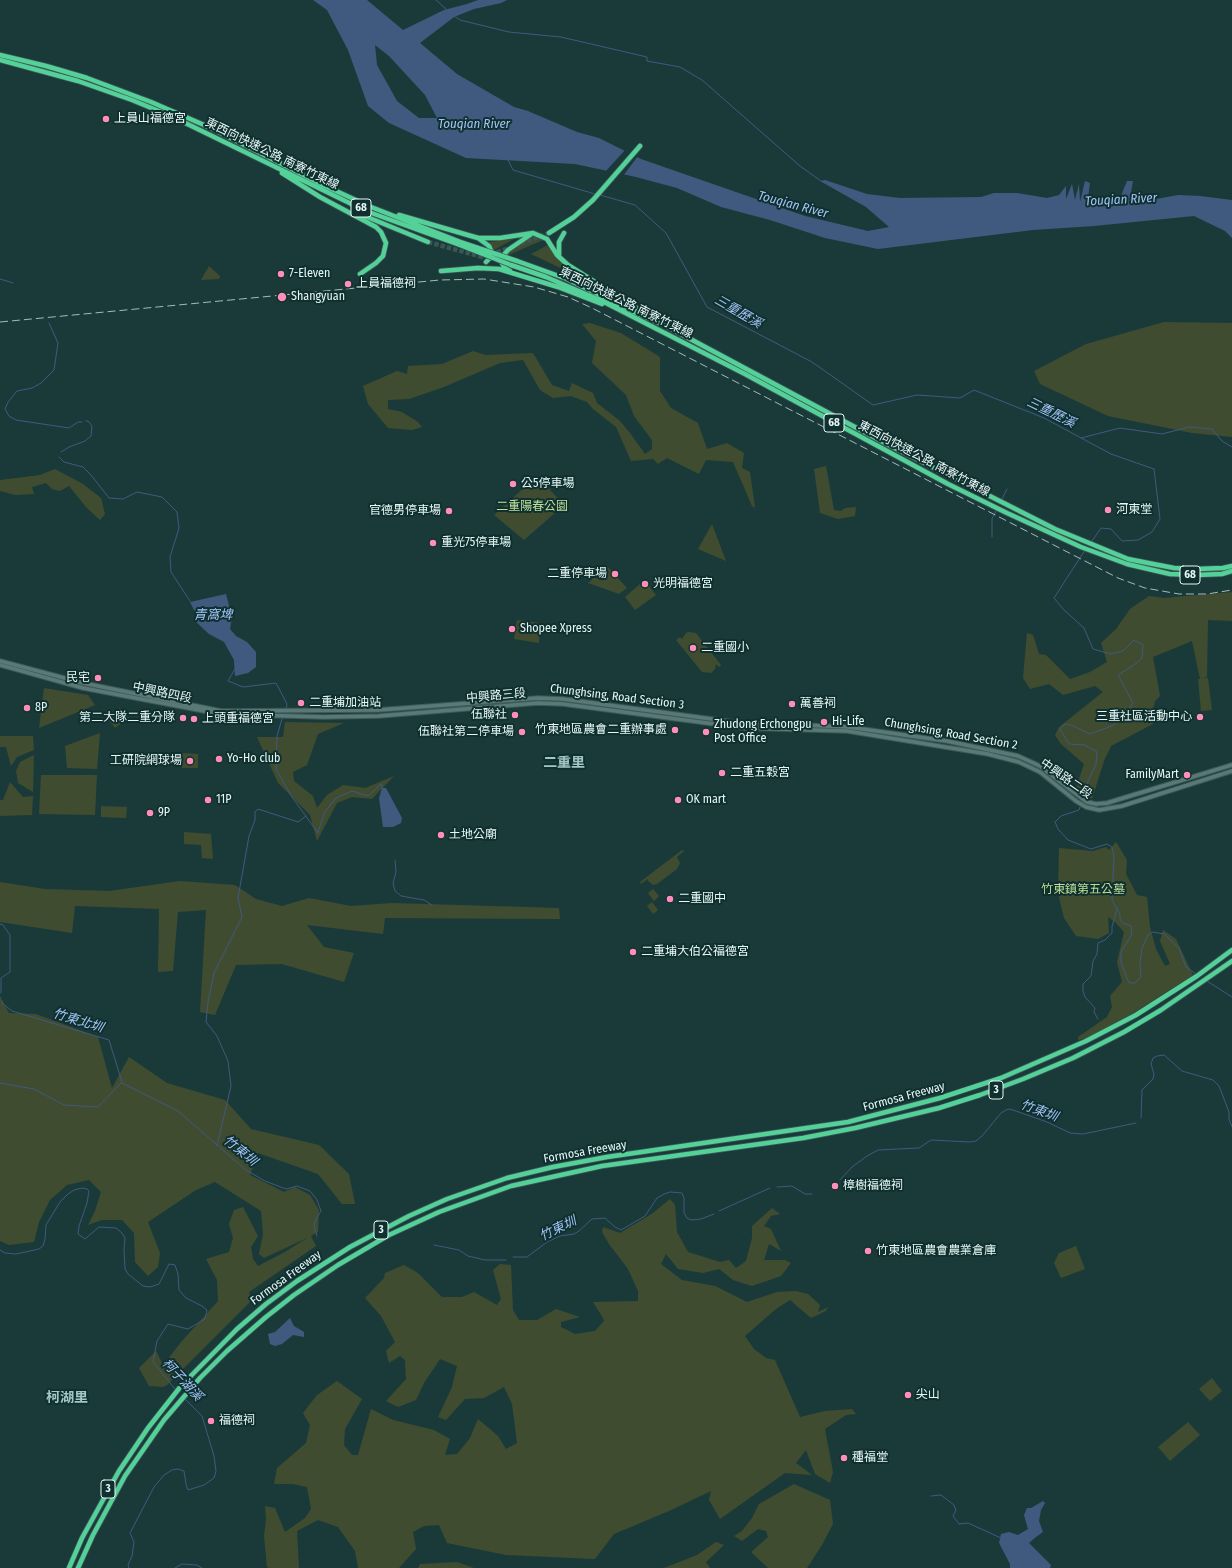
<!DOCTYPE html>
<html>
<head>
<meta charset="utf-8">
<style>
	body { margin:0 }
	canvas { display:block; background:#1a3a39 }
</style>
</head>
<body>
<canvas width="1232" height="1568"></canvas>
<script>
const ctx = document.querySelector('canvas').getContext('2d');
ctx.lineJoin = 'round';
function fill(path, color) {
  ctx.fillStyle = color;
  ctx.fill(path, 'evenodd');
}
function toPath(rows) {
  const path = new Path2D();
  for (const r of rows) {
    path.moveTo(r[0], r[1]);
    for (let i = 2; i < r.length; i += 2) path.lineTo(r[i], r[i + 1]);
  }
  return path;
}
function trace(path, color, width, dash) {
  ctx.strokeStyle = color;
  ctx.lineWidth = width;
  ctx.lineCap = dash ? 'butt' : 'round';
  ctx.setLineDash(dash || []);
  ctx.stroke(path);
}
function write(font, color, halo, rows, align = 'center') {
  ctx.font = font + ' "Fira Sans Condensed","Noto Sans TC",sans-serif';
  ctx.lineWidth = 4;
  ctx.setLineDash([]);
  ctx.textBaseline = 'middle';
  ctx.strokeStyle = halo;
  ctx.fillStyle = color;
  for (const [text, x, y, turn = 0] of rows) {
    ctx.save();
    ctx.translate(x, y);
    ctx.rotate((+turn || 0) * Math.PI / 180);
    ctx.textAlign = isNaN(turn) ? turn : align;
    if (halo) ctx.strokeText(text, 0, 0);
    ctx.fillText(text, 0, 0);
    ctx.restore();
  }
}
const green = toPath([
	[533,236,543,240,502,258,510,250],
	[514,239,494,250,489,242],
	[548,245,567,266,592,283,531,254],
	[209,266,220,276,219,279,201,280],
	[1164,322,1232,323,1232,437,1192,433,1108,416,1040,384,1034,371,1086,344],
	[590,323,621,333,660,357,660,391,671,408,698,423,707,449,727,443,744,453,742,468,750,472,755,508,752,506,733,462,706,460,699,474,667,458,658,464,653,459,631,461,616,427,593,409,587,402,571,396,553,398,540,390,523,360,500,363,444,387,409,399,388,400,388,409,402,412,418,422,422,427,412,430,388,428,368,404,363,386,397,371,407,374,408,366,442,364,473,351,486,355,533,353,552,385,569,391,572,383,593,393,597,403,620,421,630,433,645,454,652,449,652,440,634,416,626,395,592,363,596,341,582,324],
	[826,466,834,510,841,511,845,508,856,507,855,516,838,519,820,513,814,469],
	[55,469,83,484,101,498,105,514,100,520,86,507,69,486,60,491,52,489,46,483,32,487,34,494,15,495,0,491,0,480,40,475],
	[537,476,564,505,524,540,494,515],
	[712,524,726,561,698,549],
	[607,566,627,588,619,594,588,583],
	[640,584,644,589,649,586,656,595,635,610,625,597],
	[1232,592,1232,621,1208,620,1207,677,1203,678,1208,678,1212,710,1201,711,1198,679,1200,679,1192,641,1153,657,1160,696,1155,701,1153,709,1153,724,1111,746,1104,761,1092,799,1076,788,1084,764,1061,744,1055,735,1059,727,1103,692,1095,686,1063,695,1049,684,1030,689,1023,678,1027,633,1033,635,1039,654,1046,655,1070,679,1090,672,1107,662,1101,643,1116,629,1130,609,1149,596,1164,598],
	[517,620,540,623,539,643,514,639],
	[689,632,696,633,721,665,719,667,716,664,715,669,711,673,702,672,676,640,680,637,682,639,686,633],
	[44,688,88,695,95,705,39,728],
	[120,708,129,718,115,728,107,718],
	[285,722,344,723,318,734,307,765,293,772,294,781,313,796,317,808,327,795,343,785,365,788,394,776,372,799,352,797,337,803,317,841,310,815,278,783,257,737,283,737],
	[100,733,97,769,67,768,65,746],
	[0,736,33,736,34,750,17,757,11,766,6,747,0,747],
	[182,753,198,754,198,768,182,768],
	[34,755,33,792,18,783,16,771,20,762],
	[41,775,97,775,95,815,39,814],
	[10,782,23,797,33,796,32,815,0,816,0,800,3,800],
	[101,806,127,807,126,818,101,817],
	[184,832,211,834,213,859,202,858,201,845,184,844],
	[1116,842,1127,860,1126,874,1137,895,1147,897,1150,927,1156,949,1165,966,1170,964,1160,941,1163,930,1176,939,1193,975,1133,1013,1086,1038,1078,1040,1078,1037,1107,1017,1112,1007,1110,996,1122,982,1117,962,1124,932,1115,922,1108,917,1109,933,1098,939,1076,936,1064,918,1058,893,1059,848,1093,851,1106,847,1109,850],
	[682,850,684,851,677,857,680,863,677,869,657,884,653,885,648,881,648,879,641,884,640,882],
	[180,881,235,885,256,899,282,906,309,898,351,906,392,903,559,908,560,919,385,918,383,934,307,925,324,947,354,953,344,982,282,964,236,965,215,1015,200,1012,206,910,178,912,173,971,158,972,159,909,75,906,72,933,0,922,0,882,45,889,109,891],
	[653,889,659,896,654,901,648,893],
	[652,902,658,910,653,914,647,906],
	[0,996,9,1013,36,1014,98,1037,112,1088,129,1057,167,1083,225,1100,251,1129,319,1145,349,1174,355,1204,342,1204,318,1174,258,1153,250,1175,284,1192,295,1187,310,1195,319,1210,318,1232,311,1236,316,1246,249,1292,251,1301,167,1385,163,1387,149,1386,139,1368,156,1351,163,1365,182,1341,218,1301,217,1280,206,1259,229,1252,233,1238,229,1224,234,1210,243,1207,258,1236,251,1247,253,1259,258,1266,285,1252,307,1238,264,1258,259,1254,263,1234,261,1211,215,1182,196,1190,148,1222,160,1253,158,1267,148,1276,135,1262,134,1233,122,1220,102,1220,88,1225,95,1211,101,1192,89,1180,67,1185,50,1200,39,1222,34,1242,9,1245,0,1241],
	[670,1199,675,1205,677,1232,688,1252,720,1262,729,1260,736,1268,746,1261,752,1238,752,1226,772,1208,780,1214,771,1216,764,1226,771,1229,781,1251,769,1244,764,1260,785,1260,791,1263,781,1276,752,1286,733,1280,719,1269,703,1273,678,1269,666,1254,661,1264,682,1280,715,1286,747,1302,777,1292,796,1291,808,1294,820,1305,818,1312,828,1307,826,1311,811,1318,790,1300,776,1309,745,1336,754,1349,766,1358,775,1360,800,1417,825,1411,852,1409,856,1414,846,1415,825,1429,833,1472,830,1483,815,1474,806,1450,796,1463,812,1475,785,1473,720,1519,709,1500,711,1491,669,1511,614,1534,595,1559,506,1555,447,1543,439,1525,424,1526,413,1532,416,1549,399,1568,358,1568,355,1551,338,1527,318,1520,297,1531,299,1568,269,1568,267,1567,264,1536,266,1519,265,1506,275,1508,285,1532,305,1518,311,1509,307,1487,293,1484,274,1484,277,1468,306,1443,310,1425,303,1413,317,1395,337,1381,362,1399,345,1429,344,1445,352,1455,358,1455,371,1409,393,1420,434,1430,450,1439,445,1455,457,1454,470,1438,478,1419,498,1436,506,1449,517,1443,512,1404,504,1387,484,1398,465,1399,446,1420,438,1417,452,1387,457,1366,440,1359,424,1383,416,1400,398,1407,386,1401,406,1379,405,1360,400,1356,389,1363,386,1351,395,1342,381,1316,365,1298,384,1278,385,1273,404,1265,418,1273,442,1297,462,1297,474,1292,497,1305,501,1299,493,1270,500,1264,511,1265,513,1310,519,1320,537,1320,556,1309,580,1317,561,1322,561,1327,575,1334,595,1331,604,1321,603,1318,593,1302,638,1301,638,1291,628,1269,609,1244,602,1232,603,1227,620,1233,653,1213],
	[1076,1246,1085,1269,1061,1278,1054,1263,1059,1253],
	[1212,1378,1222,1391,1210,1401,1199,1389],
	[1188,1422,1200,1435,1170,1461,1158,1447],
	[794,1484,830,1500,833,1524,822,1545,807,1568,768,1568,751,1552,768,1537,766,1531,758,1529,742,1541,734,1536,742,1531,752,1518,759,1504],
	[716,1542,724,1545,706,1562,710,1568,664,1568,697,1555],
	[457,1562,474,1568,418,1568,420,1564]
]);
const water = toPath([
	[313,0,367,0,403,30,444,10,467,4,478,0,507,0,501,3,474,9,454,17,420,43,457,74,514,107,528,111,577,132,599,138,641,159,805,216,868,231,889,227,866,207,820,181,825,180,867,194,900,198,981,197,994,193,1017,193,1047,198,1059,195,1066,186,1066,199,1072,184,1075,200,1079,184,1080,202,1085,181,1090,183,1087,204,1118,203,1127,181,1133,181,1129,204,1178,195,1200,196,1232,200,1232,238,1225,231,1194,216,1094,226,1033,230,878,249,825,238,770,220,721,207,677,188,636,177,575,164,466,158,389,123,368,106,348,50,327,10],
	[375,45,389,56,425,95,437,118,419,118,397,101,377,65],
	[226,594,232,617,230,629,236,636,247,642,256,652,256,667,248,673,235,676,234,660,224,642,209,634,195,621,196,614,190,602],
	[382,788,386,788,402,818,401,823,393,827,383,827,379,798],
	[290,1318,294,1326,304,1332,304,1337,293,1335,282,1344,275,1346,270,1344,268,1334,275,1332],
	[1043,1501,1045,1503,1041,1510,1039,1521,1043,1532,1036,1537,1029,1543,1051,1565,1050,1568,1010,1568,1010,1564,999,1543,1001,1534,1009,1532,1018,1535,1028,1529,1024,1515,1027,1508,1031,1508]
]);
const pier = toPath([
	[626,149,638,156,623,176,605,172]
]);
const stream = toPath([
	[436,0,446,9],
	[454,16,460,20,509,32,561,37,647,57,647,61,680,67,702,80,800,166,821,181],
	[508,160,513,170,595,194],
	[600,195,635,205,666,233,707,307,812,362,873,405,917,395,960,398,974,390,1044,418,1111,454,1154,469,1160,519,1152,532,1138,540,1122,541,1111,529,1101,528,1092,541],
	[0,279,13,283],
	[49,323,58,343,54,370,41,383,32,388,17,391,8,402,5,409,9,416,16,420,69,428,78,422,82,422],
	[1081,438,1120,428,1162,434,1189,427,1212,429,1222,441,1232,447],
	[61,452,69,447,85,441,91,436,92,426,88,421,86,421],
	[59,457,64,462,83,467,91,475,109,498,123,499,137,492,162,497,177,512,179,528,170,557,171,572,190,601],
	[1002,499,1007,489],
	[992,537,992,519,997,509],
	[235,669,228,681,243,687,276,683,287,704,286,709],
	[282,719,277,736,276,769,292,797,318,833,324,813,336,798,352,791,368,796,381,784,382,788],
	[1083,795,1084,790,1096,764,1097,752,1085,745,1069,744,1060,729,1065,724,1071,725,1090,734,1114,725,1127,711,1133,703,1118,675,1134,665,1142,658,1143,645,1134,640,1123,651,1111,654,1093,649,1084,628,1064,610,1054,598,1085,550],
	[1080,807,1079,810,1061,816,1055,822,1058,829,1068,840,1091,849,1107,844,1112,847,1114,857,1112,900,1120,914,1120,919,1123,923,1131,926,1132,931,1131,936,1121,952,1121,962,1129,983,1135,983,1141,977,1140,963,1142,948,1148,935,1153,932,1164,934,1179,948,1186,967,1196,974],
	[395,860,396,872,393,883,395,891,401,896,424,900,432,905],
	[0,924,3,925,10,935,10,972,1,978,1,993],
	[1207,981,1232,997],
	[2,1001,2,1003,12,1011,109,1040,122,1082],
	[1098,1019,1094,1012,1095,1008,1085,997,1083,991,1083,984,1091,976,1093,961,1097,954,1098,943,1105,940,1112,933,1112,927,1117,909],
	[0,1083,34,1089,64,1105,98,1107,121,1083],
	[122,1083,178,1111,246,1170,265,1181,286,1189,297,1186,310,1191,317,1200,321,1211,316,1219,314,1226,317,1236],
	[1141,1118,1142,1090,1153,1079,1154,1074,1151,1064,1153,1058,1157,1056,1164,1055,1182,1071,1213,1080,1219,1086,1229,1112,1229,1119,1232,1127],
	[217,1146,231,1086,228,1061,217,1036,206,1022,208,1002,214,973,242,917,238,898,249,836,255,820,255,812,258,809,298,822,306,816],
	[840,1180,852,1167,867,1156,878,1150,919,1148,931,1140,970,1142,976,1141,982,1136,1001,1113,1008,1109,1013,1110,1047,1122,1070,1133,1083,1134,1136,1123],
	[777,1187,792,1186,805,1194,812,1194],
	[719,1211,770,1188],
	[434,1245,459,1250,468,1256,485,1260,506,1260],
	[0,1250,5,1253,16,1254,39,1249,43,1246,45,1239,46,1225,60,1202,68,1194,74,1190,82,1188,87,1189,89,1191,87,1203,79,1226,78,1234,85,1239,99,1227,116,1228,122,1233,125,1238,124,1250,125,1269,128,1274,143,1286,150,1287,159,1284,169,1264,175,1265,178,1274,179,1290,186,1298,202,1306,207,1310,205,1319,188,1329,168,1324,157,1341,153,1362,175,1389],
	[513,1257,527,1257,547,1242,560,1236,574,1234,579,1231,592,1219,605,1218,615,1227,621,1230,645,1216,657,1198,664,1194,670,1192,682,1193,684,1198,684,1213,687,1218,691,1220,701,1219,714,1214],
	[931,1496,941,1495,954,1505,956,1510,953,1516,959,1524,968,1523,1001,1538],
	[129,1568,128,1565,132,1556,134,1542,130,1533,154,1487,164,1475,172,1470,178,1469,184,1471,186,1484,188,1490,204,1485,214,1478,216,1471,214,1456,202,1416,184,1398],
	[175,1568,182,1564,197,1565,202,1568]
]);
const highwayTunnel = toPath([
	[428,242,482,257,513,247,549,233]
]);
const secondary = toPath([
	[0,661,83,683,221,711,378,710,538,698,563,699,734,722,848,727,947,741,1018,756,1040,766,1087,802,1096,804,1107,803,1232,765],
	[0,665,83,688,220,714,323,717,379,716,538,703,563,704,745,728,847,731,988,754,1019,762,1040,772,1076,801,1086,807,1099,810,1122,806,1232,771]
]);
const highway = toPath([
	[0,55,46,66,87,78,151,102,211,128,323,185,371,207,463,243],
	[0,60,78,81,132,100,171,116,366,211,460,245],
	[282,173,320,197,376,227,381,232,386,243,383,256,376,263,360,274],
	[355,212,428,242],
	[399,215,478,238,500,238,533,233,547,239,557,255,568,265,652,318],
	[549,233,574,217,593,200,640,146],
	[478,238,489,246,492,253,491,257,486,262],
	[559,257,559,242,564,233],
	[517,261,567,279,636,313,666,326,881,441,1055,529,1128,559,1148,563,1174,568,1197,569,1223,568,1232,566],
	[511,265,546,277,602,301,745,374,948,484,1007,513,1081,547,1127,564,1170,574,1196,575,1222,574,1232,571],
	[441,271,478,268,499,269,558,287,602,304],
	[510,271,504,267,500,259,508,250,530,235],
	[69,1568,82,1538,119,1471,148,1428,181,1386,237,1329,266,1304,297,1281,350,1247,409,1216,447,1199,507,1178,553,1167,607,1157,848,1122,940,1098,1001,1078,1086,1041,1136,1015,1197,976,1232,950],
	[78,1568,93,1535,125,1476,164,1420,200,1378,227,1351,266,1317,294,1295,338,1265,389,1235,439,1212,511,1186,602,1166,803,1138,855,1128,939,1108,980,1095,1023,1079,1073,1058,1124,1032,1161,1010,1232,961]
]);
const rail = toPath([
	[0,322,440,280,484,279,534,287,568,297,592,308,1118,578,1145,588,1179,594,1207,594,1232,590]
]);
const highwayBridge = toPath([
	[463,243,517,261],
	[460,245,511,265]
]);
const markers = [
	[106,119,4,"#ff8eba"],
	[281,274,4,"#ff8eba"],
	[348,284,4,"#ff8eba"],
	[282,297,5,"#ff8eba"],
	[513,484,4,"#ff8eba"],
	[1108,510,4,"#ff8eba"],
	[449,511,4,"#ff8eba"],
	[433,543,4,"#ff8eba"],
	[615,574,4,"#ff8eba"],
	[645,584,4,"#ff8eba"],
	[512,629,4,"#ff8eba"],
	[693,648,4,"#ff8eba"],
	[98,678,4,"#ff8eba"],
	[301,703,4,"#ff8eba"],
	[792,704,4,"#ff8eba"],
	[27,708,4,"#ff8eba"],
	[515,715,4,"#ff8eba"],
	[1200,717,4,"#ff8eba"],
	[183,718,4,"#ff8eba"],
	[194,719,4,"#ff8eba"],
	[824,722,4,"#ff8eba"],
	[675,730,4,"#ff8eba"],
	[522,732,4,"#ff8eba"],
	[706,732,4,"#ff8eba"],
	[219,759,4,"#ff8eba"],
	[190,761,4,"#ff8eba"],
	[722,773,4,"#ff8eba"],
	[1187,775,4,"#ff8eba"],
	[208,800,4,"#ff8eba"],
	[678,800,4,"#ff8eba"],
	[150,813,4,"#ff8eba"],
	[441,835,4,"#ff8eba"],
	[670,899,4,"#ff8eba"],
	[633,952,4,"#ff8eba"],
	[835,1186,4,"#ff8eba"],
	[868,1251,4,"#ff8eba"],
	[908,1395,4,"#ff8eba"],
	[211,1421,4,"#ff8eba"],
	[844,1458,4,"#ff8eba"]
];
const shields = [
	[361,208,20],
	[834,423,20],
	[1190,575,20],
	[996,1090,14],
	[381,1230,14],
	[108,1489,14]
];
const shieldNames = [
	["68",361,208],
	["68",834,423],
	["68",1190,575],
	["3",996,1090],
	["3",381,1230],
	["3",108,1489]
];
const poiNames = [
	["上員山福德宮",114,119],
	["7-Eleven",289,274],
	["上員福德祠",356,284],
	["Shangyuan",291,297],
	["公5停車場",521,484],
	["河東堂",1116,510],
	["官德男停車場",441,511,"right"],
	["重光75停車場",441,543],
	["二重停車場",607,574,"right"],
	["光明福德宮",653,584],
	["Shopee Xpress",520,629],
	["二重國小",701,648],
	["民宅",90,678,"right"],
	["二重埔加油站",309,703],
	["萬善祠",800,704],
	["8P",35,708],
	["伍聯社",507,715,"right"],
	["三重社區活動中心",1192,717,"right"],
	["第二大隊二重分隊",175,718,"right"],
	["上頭重福德宮",202,719],
	["Hi-Life",832,722],
	["Zhudong Erchongpu",714,725],
	["Post Office",714,739],
	["竹東地區農會二重辦事處",667,730,"right"],
	["伍聯社第二停車場",514,732,"right"],
	["Yo-Ho club",227,759],
	["工研院網球場",182,761,"right"],
	["二重五穀宮",730,773],
	["FamilyMart",1179,775,"right"],
	["11P",216,800],
	["OK mart",686,800],
	["9P",158,813],
	["土地公廟",449,835],
	["二重國中",678,899],
	["二重埔大伯公福德宮",641,952],
	["樟樹福德祠",843,1186],
	["竹東地區農會農業倉庫",876,1251],
	["尖山",916,1395],
	["福德祠",219,1421],
	["種福堂",852,1458]
];
const streetNames = [
	["東西向快速公路 南寮竹東線",272,154,26],
	["東西向快速公路 南寮竹東線",626,303,26],
	["東西向快速公路 南寮竹東線",924,459,28],
	["中興路四段",162,693,12],
	["中興路三段",496,696,-5],
	["Chunghsing, Road Section 3",617,697,7],
	["Chunghsing, Road Section 2",951,734,10],
	["中興路二段",1066,779,35],
	["Formosa Freeway",904,1097,-15],
	["Formosa Freeway",585,1152,-10],
	["Formosa Freeway",286,1278,-36]
];
const parkNames = [
	["二重陽春公園",532,507],
	["竹東鎮第五公墓",1083,890]
];
const waterNames = [
	["Touqian River",474,124],
	["Touqian River",1121,200,-3],
	["Touqian River",793,205,15],
	["三重歷溪",738,312,30],
	["三重歷溪",1051,413,26],
	["青窩埤",213,615],
	["竹東北圳",78,1021,17],
	["竹東圳",1039,1111,20],
	["竹東圳",240,1151,39],
	["竹東圳",558,1229,-26],
	["柯子湖溪",182,1380,47]
];
const quarterNames = [
	["二重里",564,763],
	["柯湖里",67,1398]
];
fill(green, '#3f4c30');
fill(water, '#40597f');
fill(pier, '#1a3a39');
trace(stream, '#40597f', 1);
trace(highwayTunnel, '#395655', 4.5, [4.5, 2]);
trace(secondary, '#3d5958', 5.5);
trace(highway, '#3d5958', 6);
trace(secondary, '#597978', 3.5);
trace(highway, '#54d198', 4.5);
trace(rail, '#a4bab9', 1, [8, 4]);
trace(highwayBridge, '#3d5958', 6, []);
trace(highwayBridge, '#54d198', 4.5);
for (const [x, y, r, color] of markers) {
  const dot = new Path2D();
  dot.arc(x, y, r, 0, 2 * Math.PI);
  ctx.fillStyle = color;
  ctx.fill(dot);
  trace(dot, '#0f302f', 1.5);
}
for (const [x, y, w] of shields) {
  const box = new Path2D();
  box.roundRect(x - w / 2, y - 9, w, 18, 3);
  ctx.fillStyle = '#0f302f';
  ctx.fill(box);
  trace(box, '#e6f7f6', 1);
}
write('bold 11px', '#e6f7f6', null, shieldNames);
write('12px', '#e6f7f6', '#0f302f', poiNames, 'left');
write('12px', '#e6f7f6', '#0f302f', streetNames);
write('12px', '#bedf98', '#0f302f', parkNames);
write('italic 13px', '#a3c4f6', '#0f302f', waterNames);
write('bold 14px', '#a3c6c5', '#0f302f', quarterNames);
</script>
</body>
</html>
